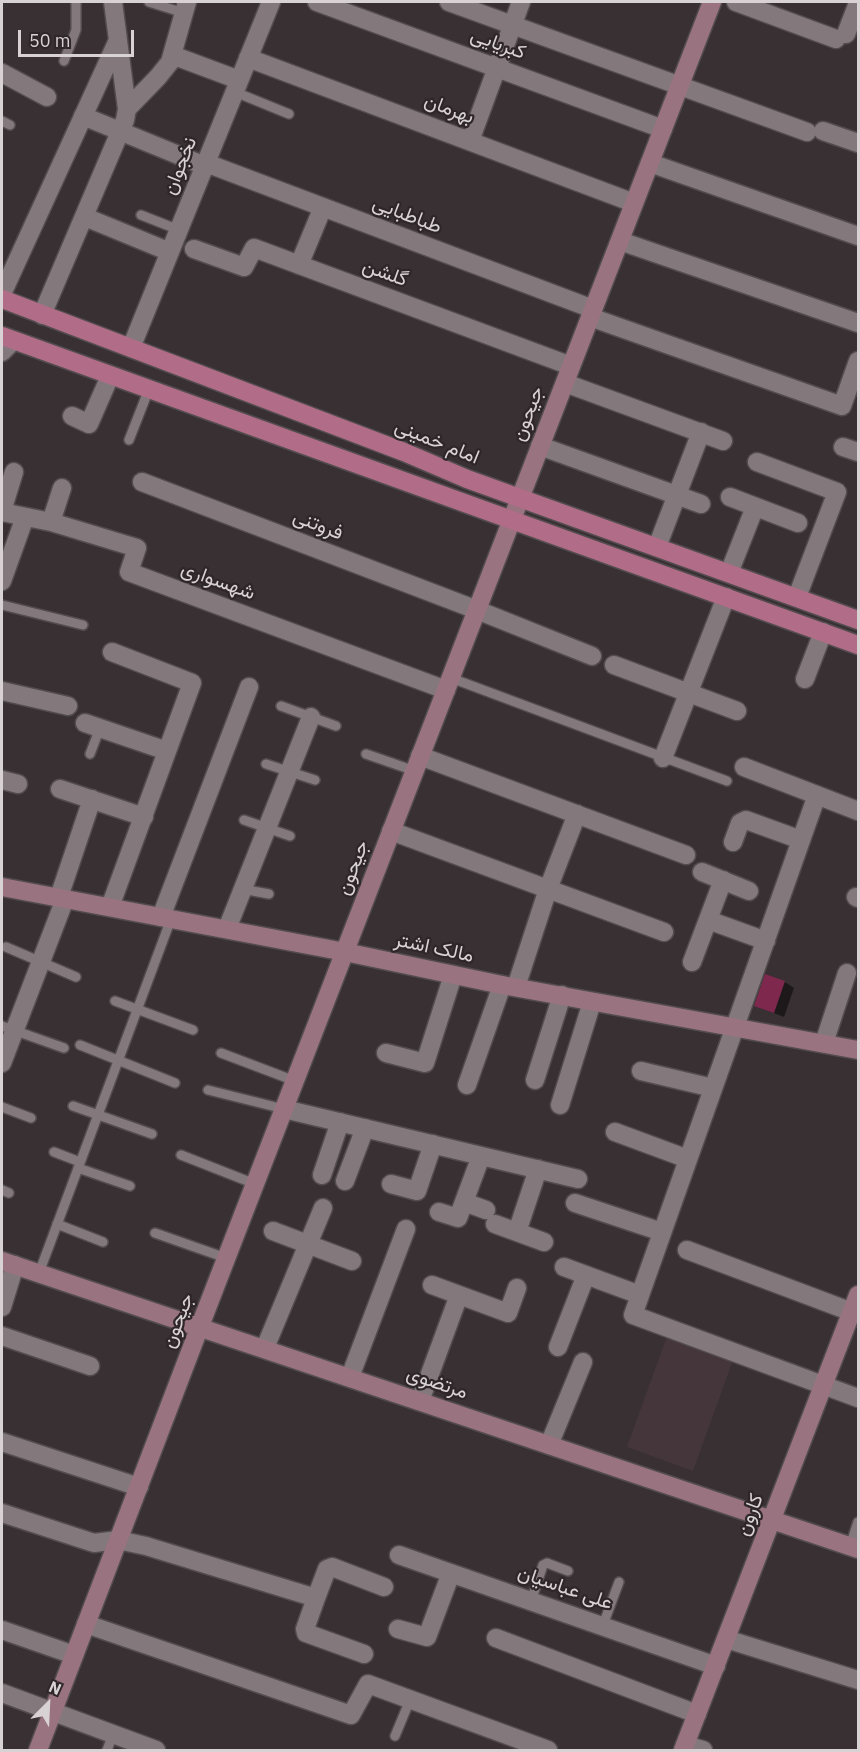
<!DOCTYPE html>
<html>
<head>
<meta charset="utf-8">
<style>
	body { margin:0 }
	#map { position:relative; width:860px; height:1752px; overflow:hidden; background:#383032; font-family:"IBM Plex Sans",sans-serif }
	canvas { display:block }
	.frame { position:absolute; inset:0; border:3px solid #d8d2d4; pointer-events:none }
	.north { position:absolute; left:18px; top:1674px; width:60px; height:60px; -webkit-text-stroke:4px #2e2628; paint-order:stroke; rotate:24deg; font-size:16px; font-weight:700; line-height:24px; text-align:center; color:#d8d2d4 }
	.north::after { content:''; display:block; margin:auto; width:21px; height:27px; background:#d8d2d4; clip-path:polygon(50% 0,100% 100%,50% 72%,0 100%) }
	.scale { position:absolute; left:18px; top:30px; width:116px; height:27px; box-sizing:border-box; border:3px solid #d8d2d4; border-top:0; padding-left:8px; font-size:18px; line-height:21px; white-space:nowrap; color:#d8d2d4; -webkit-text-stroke:4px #2e2628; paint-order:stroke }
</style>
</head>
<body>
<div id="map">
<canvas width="860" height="1752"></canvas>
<div class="frame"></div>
<div class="north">N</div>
<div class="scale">50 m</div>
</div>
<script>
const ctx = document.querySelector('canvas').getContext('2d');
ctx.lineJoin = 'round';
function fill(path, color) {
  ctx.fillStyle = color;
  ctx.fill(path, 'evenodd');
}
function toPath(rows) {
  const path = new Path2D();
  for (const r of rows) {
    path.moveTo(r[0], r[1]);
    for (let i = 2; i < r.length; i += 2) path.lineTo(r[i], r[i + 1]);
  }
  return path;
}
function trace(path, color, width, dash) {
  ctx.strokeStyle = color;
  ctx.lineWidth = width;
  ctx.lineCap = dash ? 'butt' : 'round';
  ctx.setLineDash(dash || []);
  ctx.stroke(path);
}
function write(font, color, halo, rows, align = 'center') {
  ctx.font = font + ' "IBM Plex Sans",Vazirmatn,sans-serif';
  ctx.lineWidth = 4.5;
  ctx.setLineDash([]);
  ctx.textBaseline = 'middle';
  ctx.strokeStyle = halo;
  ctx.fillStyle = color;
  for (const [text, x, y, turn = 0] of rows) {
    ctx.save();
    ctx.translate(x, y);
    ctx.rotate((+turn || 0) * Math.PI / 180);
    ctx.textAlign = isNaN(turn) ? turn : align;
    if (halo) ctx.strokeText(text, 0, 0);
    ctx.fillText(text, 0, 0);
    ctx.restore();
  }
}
const built = toPath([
	[667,1336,733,1360,693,1471,627,1447]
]);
const shadow = toPath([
	[785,982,794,988,784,1017,756,1006]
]);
const building = toPath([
	[765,974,785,981,774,1013,754,1006]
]);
const lane = toPath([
	[149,2,184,13],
	[64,61,76,30,76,2],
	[235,92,289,114],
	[2,121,10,125],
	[141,215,179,230],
	[129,440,149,389],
	[2,605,83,625],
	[451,678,727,781],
	[281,706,336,726],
	[90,754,100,728],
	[366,754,415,771],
	[266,764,315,780],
	[244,820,290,836],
	[242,889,269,894],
	[6,947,76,977],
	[115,1001,193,1030],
	[2,1026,64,1048],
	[80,1045,175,1083],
	[221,1053,295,1081],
	[208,1090,284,1109],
	[73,1106,152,1134],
	[2,1107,31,1118],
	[54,1152,80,1162],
	[181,1155,255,1184],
	[78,1168,130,1186],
	[2,1190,9,1193],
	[57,1224,103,1242],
	[155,1233,226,1258],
	[39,1273,171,919],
	[850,1546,858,1522],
	[531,1601,543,1565,547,1563,568,1571],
	[603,1625,619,1582],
	[395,1736,410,1700],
	[107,1750,113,1735]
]);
const street = toPath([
	[317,2,663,129],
	[449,2,807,132],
	[736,2,836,39],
	[846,34,858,3],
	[172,55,239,80],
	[248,58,634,203],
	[2,73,47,97],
	[127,109,158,77,170,62,187,2],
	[83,116,205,166],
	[823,131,858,143],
	[470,141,521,2],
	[206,163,593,309],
	[650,163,858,236],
	[85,217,170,252],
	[620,241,858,323],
	[194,249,244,267,254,248,571,366],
	[299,265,323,207],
	[2,294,118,40],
	[42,315,125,120,127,109,113,2],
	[590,317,842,406,858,361],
	[131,348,271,2],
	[2,352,13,341],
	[565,383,723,441],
	[72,416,89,424,110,376],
	[540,446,701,504],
	[843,447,858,452],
	[757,462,837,492,797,597],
	[142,482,477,610,592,656],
	[730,497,798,523],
	[2,511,14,472],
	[2,512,51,522,137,548,129,572,446,690],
	[51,522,62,488],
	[657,547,701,432],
	[729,573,755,507],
	[2,581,25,517],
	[614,665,737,711],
	[805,679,823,632],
	[2,691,68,706],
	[85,723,167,751],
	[420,756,686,855],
	[663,758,726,597],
	[744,767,858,811],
	[2,780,18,784],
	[60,789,144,817],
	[817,795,633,1315,858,1398],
	[391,831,664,932],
	[733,842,740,823,746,820,801,840],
	[702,872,749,891],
	[59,897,92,799],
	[856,897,858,898],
	[110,907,192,683,112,652],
	[161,917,249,687],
	[708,920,766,941],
	[227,929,311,717],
	[692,962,723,880],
	[516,987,548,889,577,814],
	[824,1043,847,973],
	[386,1053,425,1063,453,975],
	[2,1063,65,899],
	[641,1071,713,1088],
	[535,1080,562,995],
	[467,1085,502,985],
	[560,1105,592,1002],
	[284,1109,578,1179],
	[615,1132,688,1159],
	[322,1175,340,1122],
	[345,1181,365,1128],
	[391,1184,417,1191,433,1144],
	[464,1202,486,1210],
	[575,1203,662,1232],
	[439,1212,458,1218,481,1156],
	[495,1224,544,1242],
	[273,1231,352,1261],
	[517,1232,538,1169],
	[687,1250,852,1312],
	[564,1267,640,1295],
	[432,1285,508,1313,517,1288],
	[2,1307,15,1265],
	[2,1336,90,1366],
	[558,1347,586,1275],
	[265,1348,323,1208],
	[350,1377,406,1229],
	[420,1401,459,1295],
	[2,1442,139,1487],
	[549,1445,583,1362],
	[2,1513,94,1543,118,1540,146,1546,316,1598,327,1569,332,1567,384,1587],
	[399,1555,716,1666],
	[316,1598,305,1629,306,1633,364,1654],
	[86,1624,351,1715,368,1684,548,1750],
	[398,1629,427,1637,451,1573],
	[2,1630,74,1655],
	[496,1638,697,1714],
	[726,1639,858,1680],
	[2,1693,156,1750],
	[685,1745,703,1750]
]);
const secondary = toPath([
	[2,887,345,952,502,985,858,1050],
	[2,1261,858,1549],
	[38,1750,200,1326,712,2],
	[683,1750,858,1295]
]);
const primary = toPath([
	[2,299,404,452,467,479,858,620],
	[2,336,858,645]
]);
const streetNames = [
	["کبریایی",498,44,20],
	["بهرمان",449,109,21],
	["نخجوان",180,166,-68],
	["طباطبایی",407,215,21],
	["گلشن",385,273,20],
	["جیحون",528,414,-69],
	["امام خمینی",437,442,22],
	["فروتنی",318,525,21],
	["شهسواری",218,581,20],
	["جیحون",353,868,-69],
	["مالک اشتر",434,948,12],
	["جیحون",178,1321,-69],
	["مرتضوی",437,1383,19],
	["کارون",750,1515,-69],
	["علی عباسیان",565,1588,19]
];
fill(built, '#45363b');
fill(shadow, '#0007');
fill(building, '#7f284e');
trace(lane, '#534c4e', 12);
trace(street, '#534c4e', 21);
trace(secondary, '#534c4e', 21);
trace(primary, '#534c4e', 21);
trace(lane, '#83797c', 9);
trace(street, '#83797c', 18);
trace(secondary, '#9a7381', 18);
trace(primary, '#b16c87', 18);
write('20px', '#d8d2d4', '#2e2628', streetNames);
</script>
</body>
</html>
